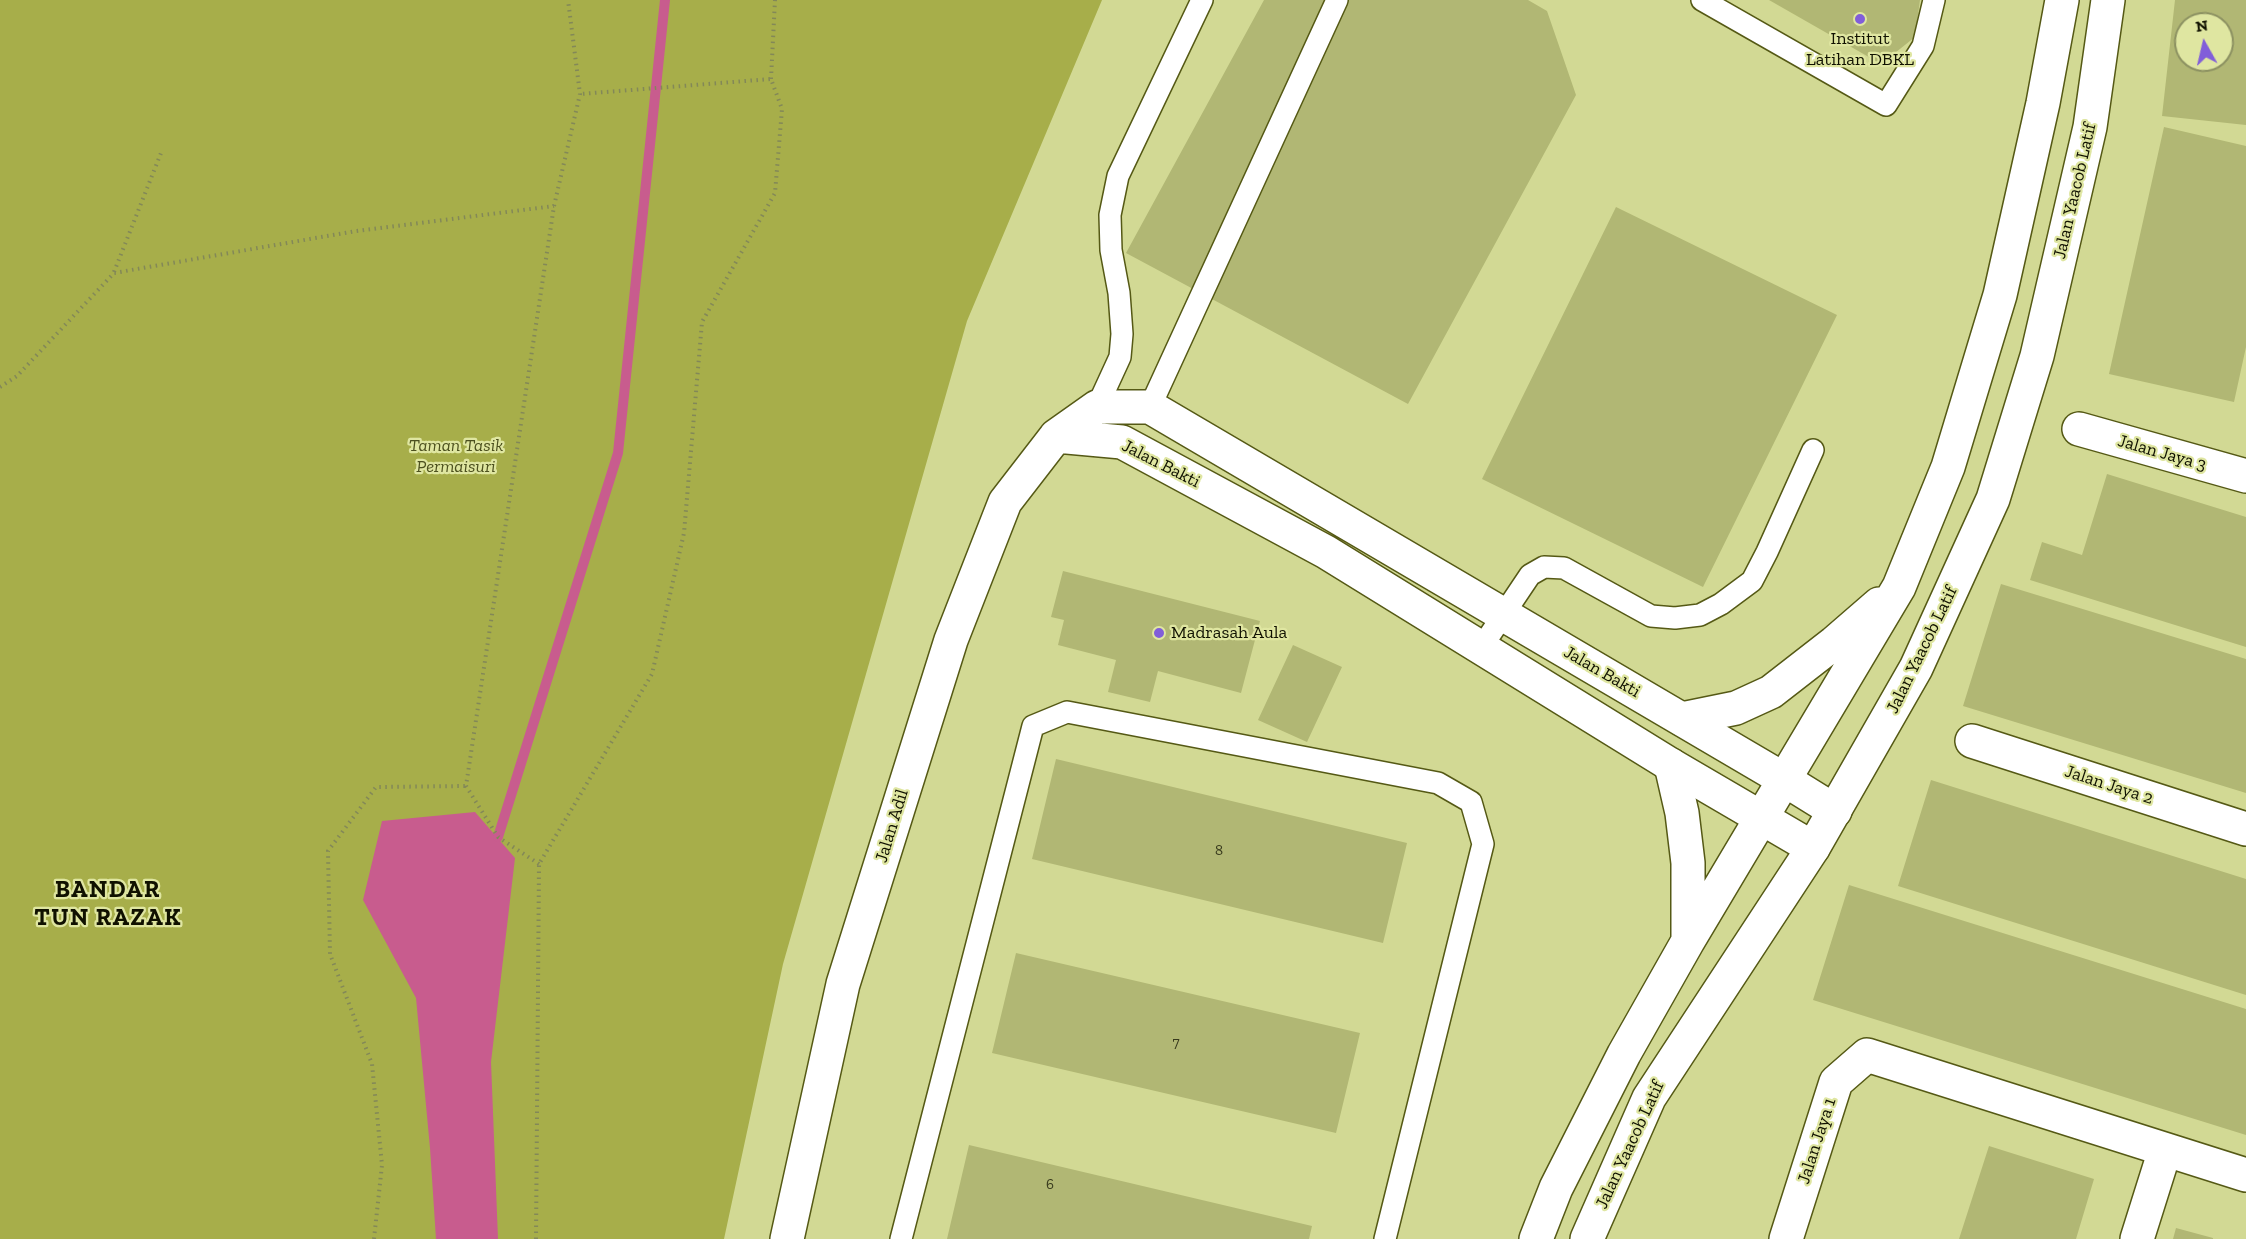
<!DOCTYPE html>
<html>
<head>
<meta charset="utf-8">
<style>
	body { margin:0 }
	#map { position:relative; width:2246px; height:1239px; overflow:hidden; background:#d2d994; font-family:"Zilla Slab",serif }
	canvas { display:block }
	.north { position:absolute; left:2174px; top:12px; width:60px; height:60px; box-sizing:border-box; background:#dfe6a1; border:2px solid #8c9161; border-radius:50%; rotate:352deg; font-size:16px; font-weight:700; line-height:24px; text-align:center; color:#101100 }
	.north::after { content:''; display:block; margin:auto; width:21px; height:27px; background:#815ed9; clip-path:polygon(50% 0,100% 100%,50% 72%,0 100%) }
</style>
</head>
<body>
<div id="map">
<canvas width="2246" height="1239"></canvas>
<div class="north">N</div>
</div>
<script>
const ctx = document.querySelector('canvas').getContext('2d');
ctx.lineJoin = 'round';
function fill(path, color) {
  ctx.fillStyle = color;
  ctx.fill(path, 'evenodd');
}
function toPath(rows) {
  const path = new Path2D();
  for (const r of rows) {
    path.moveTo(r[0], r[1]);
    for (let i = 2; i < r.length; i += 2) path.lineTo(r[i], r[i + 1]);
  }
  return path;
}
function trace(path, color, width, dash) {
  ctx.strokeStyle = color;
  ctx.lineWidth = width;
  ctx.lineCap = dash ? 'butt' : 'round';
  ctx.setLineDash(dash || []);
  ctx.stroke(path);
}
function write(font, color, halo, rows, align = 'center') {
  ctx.font = font + ' "Zilla Slab",serif';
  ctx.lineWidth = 4.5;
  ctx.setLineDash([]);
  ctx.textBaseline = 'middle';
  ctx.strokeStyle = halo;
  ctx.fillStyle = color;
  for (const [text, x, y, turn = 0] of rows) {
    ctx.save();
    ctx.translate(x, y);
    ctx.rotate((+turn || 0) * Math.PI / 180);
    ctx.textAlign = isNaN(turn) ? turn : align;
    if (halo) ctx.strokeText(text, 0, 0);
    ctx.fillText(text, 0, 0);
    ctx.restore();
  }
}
const green = toPath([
	[0,0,1102,0,967,321,783,964,724,1239,0,1239]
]);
const water = toPath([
	[475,812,515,858,491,1062,498,1239,436,1239,430,1148,416,998,363,900,382,821]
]);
const stream = toPath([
	[498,837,618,453,665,0]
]);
const building = toPath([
	[1264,0,1528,0,1547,11,1576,95,1408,404,1126,253],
	[1769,0,1920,0,1915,37,1881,64],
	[2175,0,2246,0,2246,125,2162,116],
	[2186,24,2222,24,2222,60,2186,60],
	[2164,127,2246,146,2246,347,2234,402,2109,374],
	[1616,207,1837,315,1703,587,1482,479],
	[2107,474,2246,517,2246,647,2030,580,2042,542,2082,555],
	[1063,571,1260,621,1241,693,1158,671,1150,702,1108,692,1116,660,1058,645,1064,620,1051,617],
	[2001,584,2246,659,2246,793,1963,706],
	[1293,645,1342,667,1307,742,1258,720],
	[1056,759,1407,843,1383,943,1032,859],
	[1931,780,2246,879,2246,995,1898,886],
	[1849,885,2246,1009,2246,1135,1813,1000],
	[1016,953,1360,1033,1336,1133,992,1053],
	[969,1145,1312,1226,1309,1239,947,1239],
	[1989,1146,2094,1179,2076,1239,1959,1239],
	[2176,1228,2213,1238,2213,1239,2173,1239]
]);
const path = toPath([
	[771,79,775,0],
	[114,272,161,153],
	[0,387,17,376,114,273,356,231,554,206],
	[539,864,498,837,466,786,554,206,580,94,568,0],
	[374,1239,382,1165,372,1064,330,954,328,851,376,787,466,786],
	[536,1239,539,864,652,674,684,533,702,322,775,193,782,109,771,79,580,94]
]);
const service = toPath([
	[1702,0,1886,105,1923,46,1934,0],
	[1097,407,1120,357,1122,334,1119,293,1111,250,1110,215,1118,176,1202,0],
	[1150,407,1337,0],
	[1481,648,1530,575,1544,567,1564,568,1651,616,1675,618,1700,615,1721,604,1752,581,1767,552,1813,450],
	[901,1239,1033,726,1067,712,1438,783,1471,802,1483,844,1385,1239]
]);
const minor = toPath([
	[2079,429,2246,476],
	[1056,436,1122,442,1326,552,1671,765,1813,848],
	[1972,741,2246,829],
	[787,1239,843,984,951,640,1005,502,1056,436,1097,407,1150,407,1785,780,1835,811],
	[1786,1239,1836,1082,1867,1055,2246,1175],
	[2137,1239,2165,1150]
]);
const tertiary = toPath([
	[1682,719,1736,708,1771,692,1834,643,1879,604],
	[1671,765,1682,813,1688,863,1688,939],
	[1536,1239,1556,1188,1624,1054,1688,941,1899,587,1948,467,2000,295,2043,103,2062,0],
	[1587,1239,1649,1098,1813,848,1916,668,1993,499,2037,356,2090,127,2108,0]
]);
const markers = [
	[1860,19,6,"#815ed9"],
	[1159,633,6,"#815ed9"]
];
const numberNames = [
	["8",1219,851],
	["7",1176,1043],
	["6",1050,1185]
];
const poiNames = [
	["Institut",1860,39],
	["Latihan DBKL",1860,60],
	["Madrasah Aula",1171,633,"left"]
];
const streetNames = [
	["Jalan Yaacob Latif",2075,191,-77],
	["Jalan Jaya 3",2162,453,16],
	["Jalan Bakti",1161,464,27],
	["Jalan Yaacob Latif",1922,650,-64],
	["Jalan Bakti",1602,672,30],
	["Jalan Jaya 2",2109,785,18],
	["Jalan Adil",892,826,-73],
	["Jalan Jaya 1",1817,1141,-72],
	["Jalan Yaacob Latif",1630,1145,-65]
];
const parkNames = [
	["Taman Tasik",456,446],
	["Permaisuri",456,467]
];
const districtNames = [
	["BANDAR",108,890],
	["TUN RAZAK",108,918]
];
fill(green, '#a7ae4a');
fill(water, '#c85c8e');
trace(stream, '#c85c8e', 10);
fill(building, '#b1b774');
trace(service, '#555915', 24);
trace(minor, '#555915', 36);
trace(tertiary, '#555915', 36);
trace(path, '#838858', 4, [1.5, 4.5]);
trace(service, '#fff', 21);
trace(minor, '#fff', 33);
trace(tertiary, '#fff', 33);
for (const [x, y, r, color] of markers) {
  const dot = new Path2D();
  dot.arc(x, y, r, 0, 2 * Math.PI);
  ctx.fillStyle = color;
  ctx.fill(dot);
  trace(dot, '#dfe6a1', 2);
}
write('15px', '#383a1d', null, numberNames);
write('18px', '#101100', '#dfe6a1', poiNames);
write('18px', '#101100', '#dfe6a1', streetNames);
write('italic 18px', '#4c501e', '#dfe6a1', parkNames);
ctx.letterSpacing = '1.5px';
write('bold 24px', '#101100', '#dfe6a1', districtNames);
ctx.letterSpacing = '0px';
</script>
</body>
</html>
